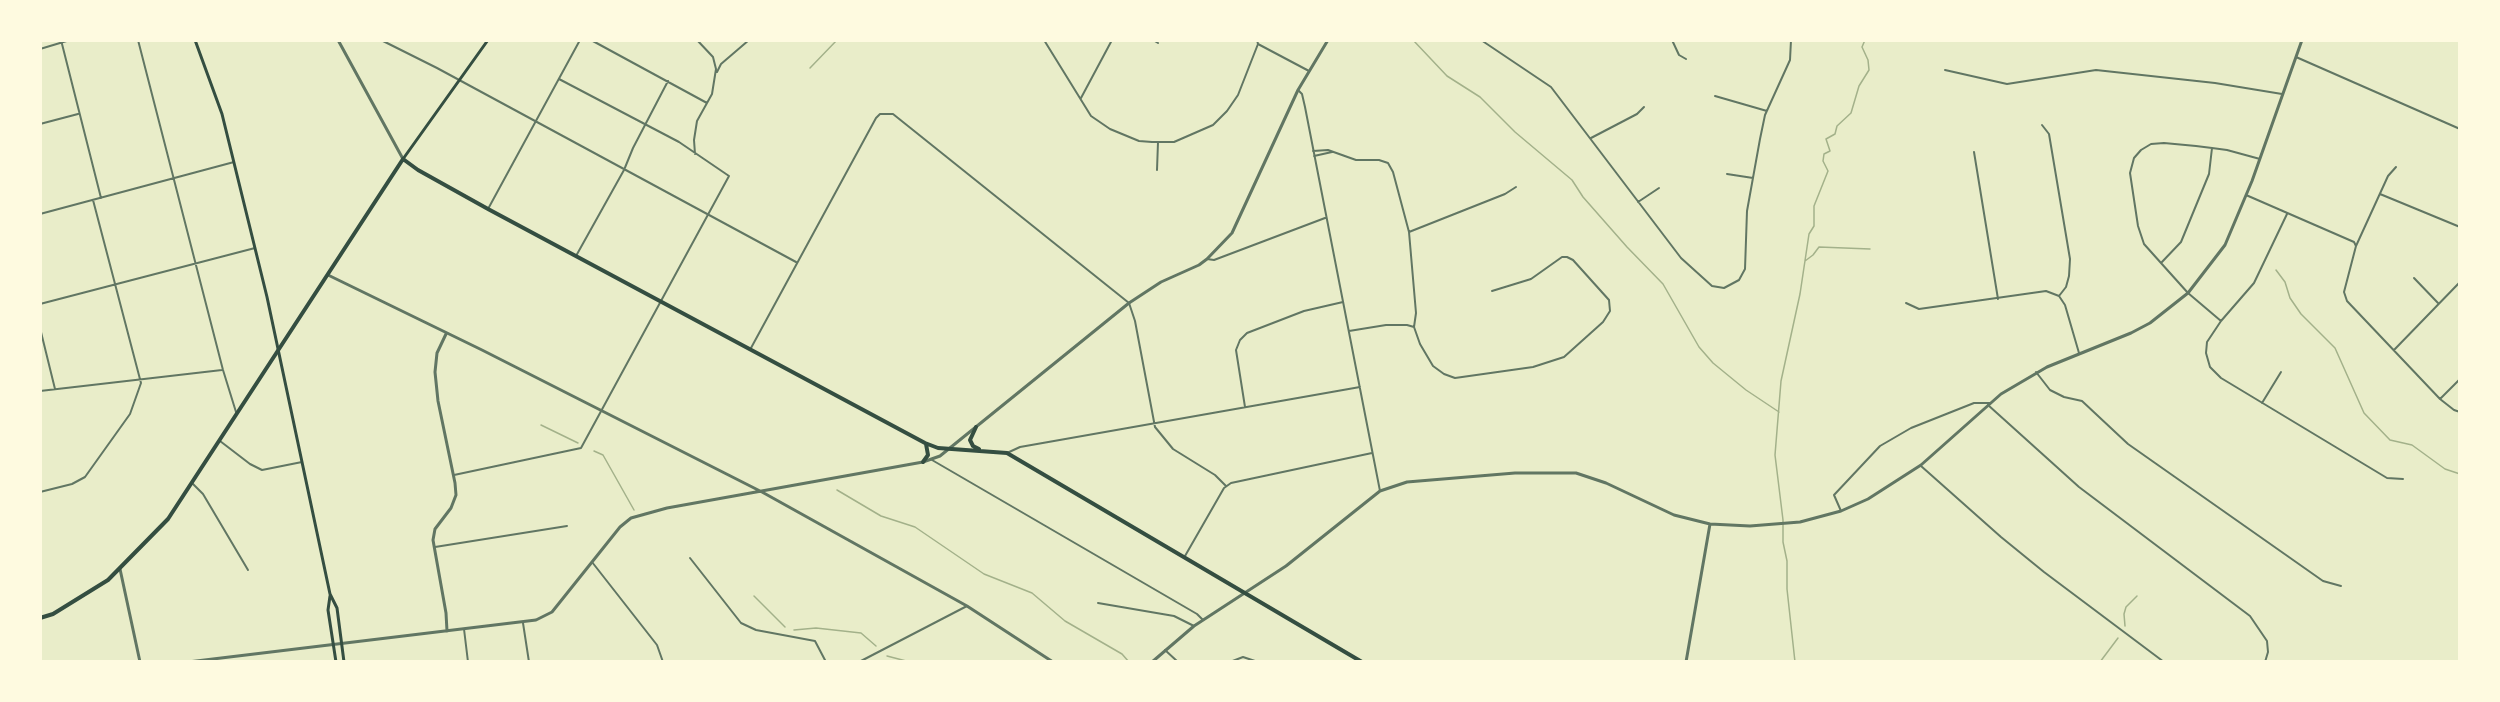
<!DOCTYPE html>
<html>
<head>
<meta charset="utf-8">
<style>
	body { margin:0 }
	#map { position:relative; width:2500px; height:702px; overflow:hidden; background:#e9edc9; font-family:"Open Sans",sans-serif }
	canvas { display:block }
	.frame { position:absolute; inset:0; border:42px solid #fefae0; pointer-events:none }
</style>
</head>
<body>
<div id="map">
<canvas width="2500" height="702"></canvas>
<div class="frame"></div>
</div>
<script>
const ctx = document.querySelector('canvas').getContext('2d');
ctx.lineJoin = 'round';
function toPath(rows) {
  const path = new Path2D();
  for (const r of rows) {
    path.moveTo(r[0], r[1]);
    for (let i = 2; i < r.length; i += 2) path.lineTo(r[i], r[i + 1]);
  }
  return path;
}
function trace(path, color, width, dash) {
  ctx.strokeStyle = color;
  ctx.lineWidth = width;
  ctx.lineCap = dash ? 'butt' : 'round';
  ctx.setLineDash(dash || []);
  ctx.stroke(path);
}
const stream = toPath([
	[1413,40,1447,76,1480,97,1515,132,1572,180,1583,197,1627,247,1663,284,1699,347,1713,363,1746,390,1779,412],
	[810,68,837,40],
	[1805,261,1813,255,1819,247,1870,249],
	[2276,270,2285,282,2290,298,2301,314,2335,348,2364,413,2390,440,2412,445,2445,469,2460,474],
	[541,425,578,443],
	[594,451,603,455,634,510],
	[837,490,881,516,915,527,984,574,1032,593,1065,621,1122,654,1129,662],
	[754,596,785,627],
	[2125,626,2124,614,2126,607,2137,596],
	[794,630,816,628,861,633,876,646],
	[887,656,910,662],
	[1795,662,1787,589,1787,561,1783,542,1783,520,1775,455,1781,381,1800,294,1809,234,1814,226,1814,206,1828,171,1823,161,1824,154,1830,151,1826,139,1835,134,1837,126,1851,113,1859,86,1869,70,1868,60,1862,47,1865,40],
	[2100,662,2118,638]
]);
const minor = toPath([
	[61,40,101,198],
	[138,40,223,370,236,412],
	[381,40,437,68,796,262],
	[591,40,707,103],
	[1044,40,1091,116,1110,129,1139,141,1152,142,1174,142,1213,125,1227,111,1238,95,1258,44],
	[1153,40,1158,43],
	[1257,40,1258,44,1309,71],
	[1481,40,1551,87,1681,258,1712,286,1724,288,1739,280,1745,269,1747,211,1760,139,1765,115,1790,60,1791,40],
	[1672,40,1679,55,1686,59],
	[40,49,70,40],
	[2296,57,2460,129],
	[1945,70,2007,84,2096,70,2215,83,2282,94],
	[717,72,721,64,749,40],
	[1298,90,1302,94,1305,107,1380,491],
	[1715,96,1767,111],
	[1081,98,1112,40],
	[40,124,78,114],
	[2042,125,2049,134,2070,259,2069,276,2066,287,2059,296],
	[1591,138,1637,114,1644,107],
	[2212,148,2209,174,2181,242,2161,263,2144,244,2138,226,2130,173,2134,158,2141,150,2151,144,2164,143,2196,146,2212,148,2227,150,2260,159],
	[1313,151,1328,150,1356,160,1379,160,1388,163,1393,172,1409,232,1416,313,1414,327],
	[1974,152,1998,299],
	[695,154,694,140,697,121,712,94,716,69,713,57,697,40],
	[1314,156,1332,152],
	[2396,167,2388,176,2356,246,2344,292,2347,301,2440,399,2454,410,2460,412],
	[1157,170,1158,142],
	[1727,174,1753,178],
	[2380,194,2460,227],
	[2246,195,2354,242,2356,246],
	[1638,202,1659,188],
	[488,209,580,40],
	[40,214,234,162],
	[2287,214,2254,283,2221,321,2207,342,2206,353,2210,367,2221,378,2387,478,2403,479],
	[1409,232,1505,194,1516,187],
	[576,256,624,170,633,148,668,81],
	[1207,259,1214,260,1325,218],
	[2161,263,2188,293,2221,321],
	[2414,278,2438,303],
	[1906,303,1919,309,2046,291,2059,296,2065,305,2079,353],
	[40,304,255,248],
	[40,328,55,389],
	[1349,331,1386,325,1407,325,1414,327,1420,344,1433,366,1444,374,1455,378,1533,367,1564,357,1603,322,1610,311,1609,300,1573,260,1567,257,1562,257,1531,279,1492,291],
	[751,348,876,118,880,114,893,114,1129,303,1135,321,1155,427,1173,449,1215,475,1226,486],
	[2394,350,2460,282],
	[2036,372,2050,390,2064,397,2082,401,2128,444,2323,581,2341,586],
	[40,391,222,370],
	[2440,399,2460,379],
	[2262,403,2281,372],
	[1988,405,2079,487,2250,616,2267,641,2268,652,2265,662],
	[1245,407,1236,350,1240,340,1247,333,1304,311,1343,302],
	[220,441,250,464,262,470,302,462],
	[1007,453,1020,447,1360,387],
	[932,460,1197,614,1203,620],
	[1921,466,2001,537,2044,572,2164,662],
	[454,475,581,448,729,176,679,142,559,79],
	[192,483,203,494,248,570],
	[40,492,72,484,85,477,130,414,141,383,93,200],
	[1841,511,1834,495,1880,446,1911,428,1974,403,1991,403],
	[435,547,567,526],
	[1185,556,1224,488,1231,483,1372,453],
	[690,558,741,623,756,630,815,641,826,662],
	[592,562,657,645,663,662],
	[1098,603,1174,616,1194,626],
	[523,623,529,662],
	[464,629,468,662],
	[1165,650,1178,662],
	[859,662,967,606],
	[1230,662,1243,657,1258,662]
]);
const tertiary = toPath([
	[338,40,403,159],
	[328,275,482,350,762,492,967,606,1053,662],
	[446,334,437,353,435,372,438,401,455,483,456,495,451,508,435,529,433,540,446,613,447,631],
	[120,569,140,662],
	[188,662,536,620,552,612,620,527,631,518,667,508,923,462,940,456,1129,303,1161,282,1199,265,1207,259,1232,233,1298,90,1328,40],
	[1152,662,1194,626,1286,566,1380,491,1407,482,1515,473,1576,473,1606,483,1674,515,1710,524,1750,526,1800,522,1841,511,1868,499,1921,465,2001,394,2047,367,2131,333,2150,323,2188,293,2225,245,2252,181,2302,40],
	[1686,662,1710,524]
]);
const secondary = toPath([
	[195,40,222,114,267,297,330,594,337,608,344,662],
	[403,159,488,40],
	[330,596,328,610,336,662]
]);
const primary = toPath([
	[976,427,970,440,973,446,979,449],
	[923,462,928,455,926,444],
	[40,618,53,614,108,580,168,519,403,159,418,170,488,209,925,443,938,448,1007,453,1362,662]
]);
trace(stream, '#a3b18a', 1.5);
trace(minor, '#617663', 2);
trace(tertiary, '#617663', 3);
trace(secondary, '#344e41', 3);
trace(primary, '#344e41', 4);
</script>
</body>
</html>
